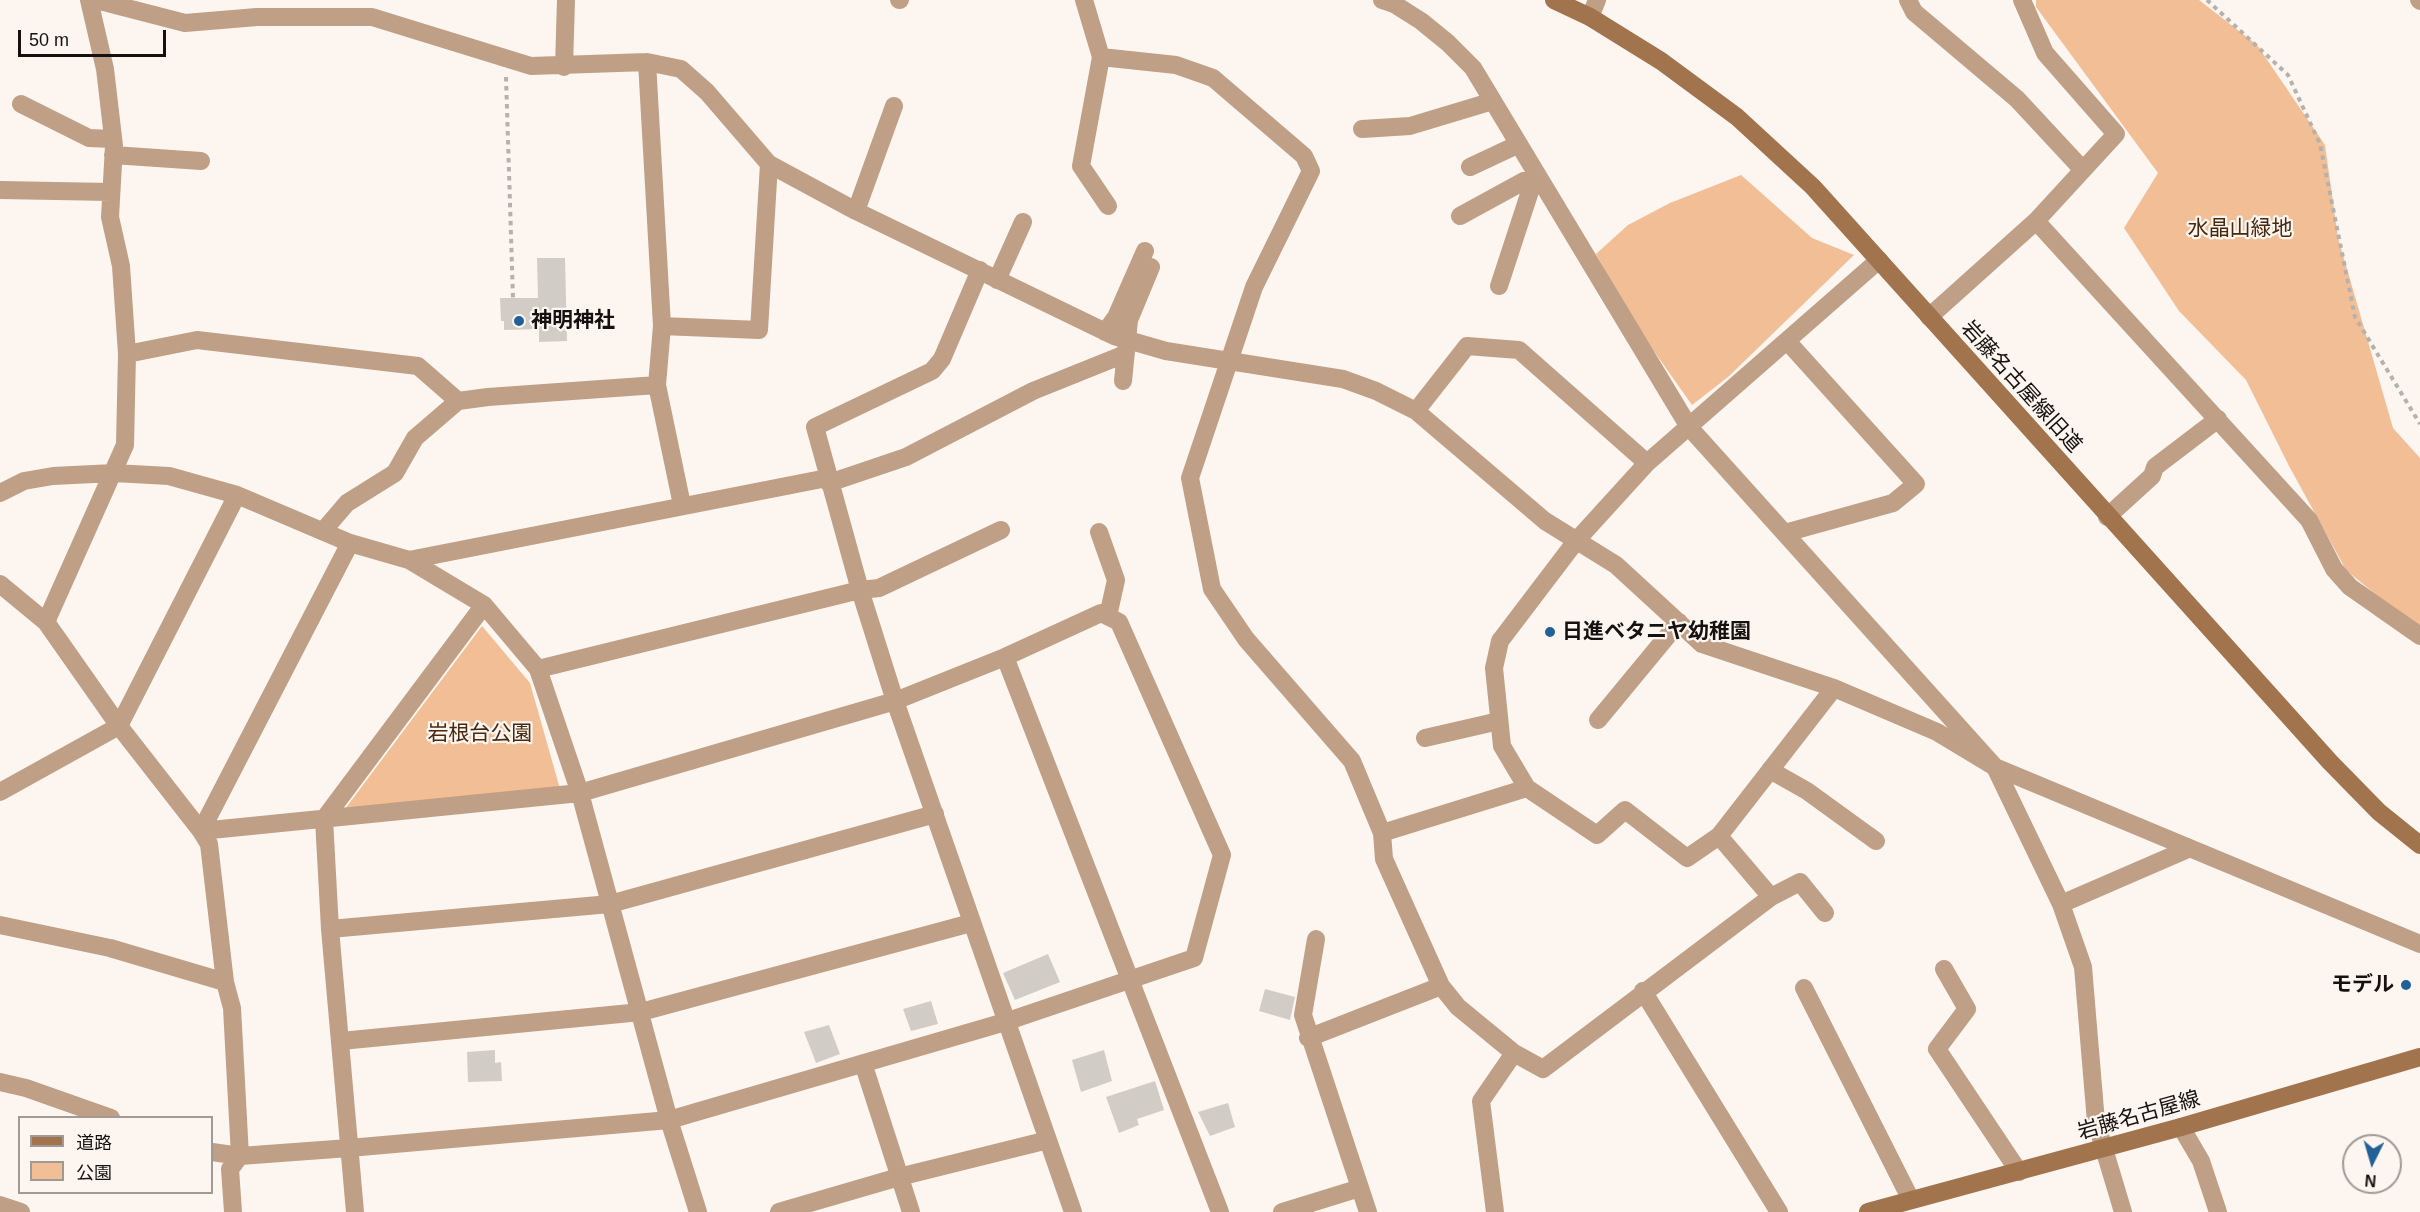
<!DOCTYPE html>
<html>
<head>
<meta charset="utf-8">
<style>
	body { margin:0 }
	#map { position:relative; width:2420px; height:1212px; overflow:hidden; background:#fcf5f0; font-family:Helvetica,"Noto Sans JP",sans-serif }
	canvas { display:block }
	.legend { position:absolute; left:18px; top:1116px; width:195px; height:78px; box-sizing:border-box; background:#fcf5f0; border:2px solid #9f9a96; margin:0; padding:8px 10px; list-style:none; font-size:18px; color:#141110 }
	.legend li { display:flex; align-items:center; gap:12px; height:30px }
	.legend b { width:30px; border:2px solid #9f9a96 }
	.north { position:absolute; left:2342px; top:1134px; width:60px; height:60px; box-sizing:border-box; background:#fcf5f0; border:2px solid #9f9a96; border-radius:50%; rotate:185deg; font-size:16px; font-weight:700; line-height:24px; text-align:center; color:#141110 }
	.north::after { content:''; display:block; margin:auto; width:21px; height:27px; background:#216197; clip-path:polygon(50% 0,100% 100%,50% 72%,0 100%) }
	.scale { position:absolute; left:18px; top:30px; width:148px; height:27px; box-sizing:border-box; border:3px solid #141110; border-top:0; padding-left:8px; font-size:18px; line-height:21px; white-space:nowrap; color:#141110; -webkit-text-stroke:4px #fcf5f0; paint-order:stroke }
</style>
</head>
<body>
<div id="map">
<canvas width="2420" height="1212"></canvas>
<ul class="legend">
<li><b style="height:8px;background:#a2744d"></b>道路</li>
<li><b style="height:16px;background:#f2be95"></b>公園</li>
</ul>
<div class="north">N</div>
<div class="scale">50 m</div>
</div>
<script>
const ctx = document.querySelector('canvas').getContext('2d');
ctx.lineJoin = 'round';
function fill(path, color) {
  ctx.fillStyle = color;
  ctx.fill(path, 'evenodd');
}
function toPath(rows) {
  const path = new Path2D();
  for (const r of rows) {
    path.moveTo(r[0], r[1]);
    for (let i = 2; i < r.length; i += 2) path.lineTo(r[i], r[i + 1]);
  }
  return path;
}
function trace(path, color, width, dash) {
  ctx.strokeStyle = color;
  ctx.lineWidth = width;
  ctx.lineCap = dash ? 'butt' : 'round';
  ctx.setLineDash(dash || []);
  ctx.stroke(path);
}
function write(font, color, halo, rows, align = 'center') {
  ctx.font = font + ' Helvetica,"Noto Sans JP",sans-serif';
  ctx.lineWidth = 4.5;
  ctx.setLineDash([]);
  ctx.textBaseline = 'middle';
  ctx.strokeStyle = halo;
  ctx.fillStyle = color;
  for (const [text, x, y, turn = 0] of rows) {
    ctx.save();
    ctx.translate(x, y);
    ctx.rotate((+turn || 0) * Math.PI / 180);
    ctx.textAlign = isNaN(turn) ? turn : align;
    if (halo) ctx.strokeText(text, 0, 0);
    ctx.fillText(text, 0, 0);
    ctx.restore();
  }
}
const green = toPath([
	[2036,0,2199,0,2257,45,2325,145,2338,238,2393,428,2420,458,2420,631,2346,570,2289,466,2246,380,2179,311,2124,228,2158,173,2036,7],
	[1741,175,1812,238,1854,255,1728,377,1692,405,1634,323,1596,254,1628,225,1670,203],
	[482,626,530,683,560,789,342,813]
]);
const building = toPath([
	[537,258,565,258,567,341,539,342,539,329,504,330,504,321,501,321,500,298,538,298],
	[1048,954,1060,982,1015,1000,1003,973],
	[1265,989,1295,997,1290,1020,1259,1011],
	[931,1001,938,1024,911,1031,903,1009],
	[829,1025,840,1054,816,1063,804,1032],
	[495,1050,495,1063,501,1062,502,1081,468,1082,467,1052],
	[1104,1050,1112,1081,1081,1092,1072,1060],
	[1155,1081,1164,1110,1137,1119,1139,1125,1119,1133,1106,1097],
	[1228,1103,1235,1127,1210,1136,1198,1112]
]);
const path = toPath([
	[2207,0,2288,75,2320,144,2355,317,2420,424],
	[506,77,513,298]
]);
const street = toPath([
	[96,0,185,23,257,17,372,17,531,66,647,62,681,69,707,92,769,164,856,211,1114,336,1166,351,1343,379,1376,391,1416,411,1545,521,1616,565,1702,644,1834,688,1937,732,1995,767,2420,944],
	[899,0,900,0],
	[1084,0,1101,57,1176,65,1213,78,1304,156,1311,171,1254,287,1190,478,1212,589,1246,639,1352,761,1382,833,1384,859,1441,986,1458,1007,1514,1053,1543,1069,1771,897,1719,836,1834,688],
	[1382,0,1394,4,1421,21,1448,43,1473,68,1689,427,1995,767,2061,904,2083,967,2096,1122,2123,1212],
	[1908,0,1914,12,2017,99,2083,170],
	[2419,0,2420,1],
	[1590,17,1597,0],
	[1101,57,1081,166,1108,206],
	[647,62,662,326,657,385,682,505],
	[564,67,566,0],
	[21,104,89,138,113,139],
	[1362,129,1410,126,1493,101],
	[113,155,201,161],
	[1470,167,1519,144],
	[0,190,111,192],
	[856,211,894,106],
	[1460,216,1524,181,1534,180],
	[2036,221,2309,520,2334,569,2350,587,2420,636],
	[980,270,942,359,932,371,815,427,860,590,895,701,1073,1212],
	[997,280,1023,222],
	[1499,286,1536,173],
	[1929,317,2036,221,2116,134,2045,53,2022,0],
	[662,326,759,330,769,164],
	[1105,332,1116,317,1145,251],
	[127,354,197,340,418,366,458,401],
	[1123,381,1129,320,1151,267],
	[1416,411,1467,346,1519,350,1647,463],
	[829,483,906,457,1033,391,1125,354],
	[0,493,24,481,53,476,114,473,169,476,237,495,350,543,409,560,484,605,538,669,580,793,669,1120,698,1212],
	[2107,517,2152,476,2155,467,2218,419],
	[323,531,347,503,395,473,415,438,458,401,488,397,657,385],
	[1099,532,1116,580,1108,616],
	[1785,533,1893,503,1916,484,1787,341],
	[409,560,827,478],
	[0,584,46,622,119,726,201,831,580,793,895,701,1005,657,1101,613,1119,622,1222,855,1194,958,1005,1022,669,1120,349,1148,240,1156,212,1152],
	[46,622,125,445,127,354,121,266,110,217,114,146,105,69,89,0],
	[1005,657,1220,1212],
	[538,669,860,590,879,588,1001,530],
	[1598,720,1679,622],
	[1425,738,1499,721],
	[1770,770,1807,791,1876,841],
	[1527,788,1597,835,1625,810,1687,858,1719,836],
	[0,792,119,726,237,495],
	[1382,833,1527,788,1502,746,1494,668,1500,641,1576,541,1647,463,1879,260],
	[1771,897,1800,882,1825,913],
	[2061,904,2188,849],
	[0,925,110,948,225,982],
	[330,929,610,904,935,814],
	[1316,939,1303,1015,1368,1212],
	[1944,969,1967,1009,1937,1049,2019,1172],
	[1804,988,1911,1200],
	[1643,991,1779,1212],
	[1308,1038,1441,986],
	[341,1041,641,1012,971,923],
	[863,1063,911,1212],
	[0,1082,26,1088,111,1118],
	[2181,1127,2201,1161,2218,1212],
	[0,1205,21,1212],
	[233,1212,230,1169,240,1156,232,1008,225,982,209,844,201,831,350,543],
	[355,1212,330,929,324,819,484,605],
	[779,1212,899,1177,1048,1140],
	[1282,1212,1360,1188],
	[1495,1212,1481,1101,1514,1053]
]);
const secondary = toPath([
	[1554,0,1590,17,1661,61,1737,117,1813,187,2330,762,2379,812,2420,845],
	[1868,1212,2181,1127,2420,1057]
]);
const markers = [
	[519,321,6,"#216197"],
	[1550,632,6,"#216197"],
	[2406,985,6,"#216197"]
];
const parkNames = [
	["水晶山緑地",2240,229],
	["岩根台公園",480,734]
];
const poiNames = [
	["神明神社",531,321],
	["日進ベタニヤ幼稚園",1562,632],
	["モデル",2394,985,"right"]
];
const streetNames = [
	["岩藤名古屋線旧道",2021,387,48],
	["岩藤名古屋線",2139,1116,-16]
];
fill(green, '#f2be95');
fill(building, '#d2ccc7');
trace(path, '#b6b1ad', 4, [4.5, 4.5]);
trace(street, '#bf9f85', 18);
trace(secondary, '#a2744d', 18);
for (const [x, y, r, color] of markers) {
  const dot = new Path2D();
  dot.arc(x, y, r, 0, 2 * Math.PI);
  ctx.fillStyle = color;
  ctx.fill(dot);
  trace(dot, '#fcf5f0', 2);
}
write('21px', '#47290e', '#fcf5f0', parkNames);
write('bold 21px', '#141110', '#fcf5f0', poiNames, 'left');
write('21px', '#141110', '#fcf5f0', streetNames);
</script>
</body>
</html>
